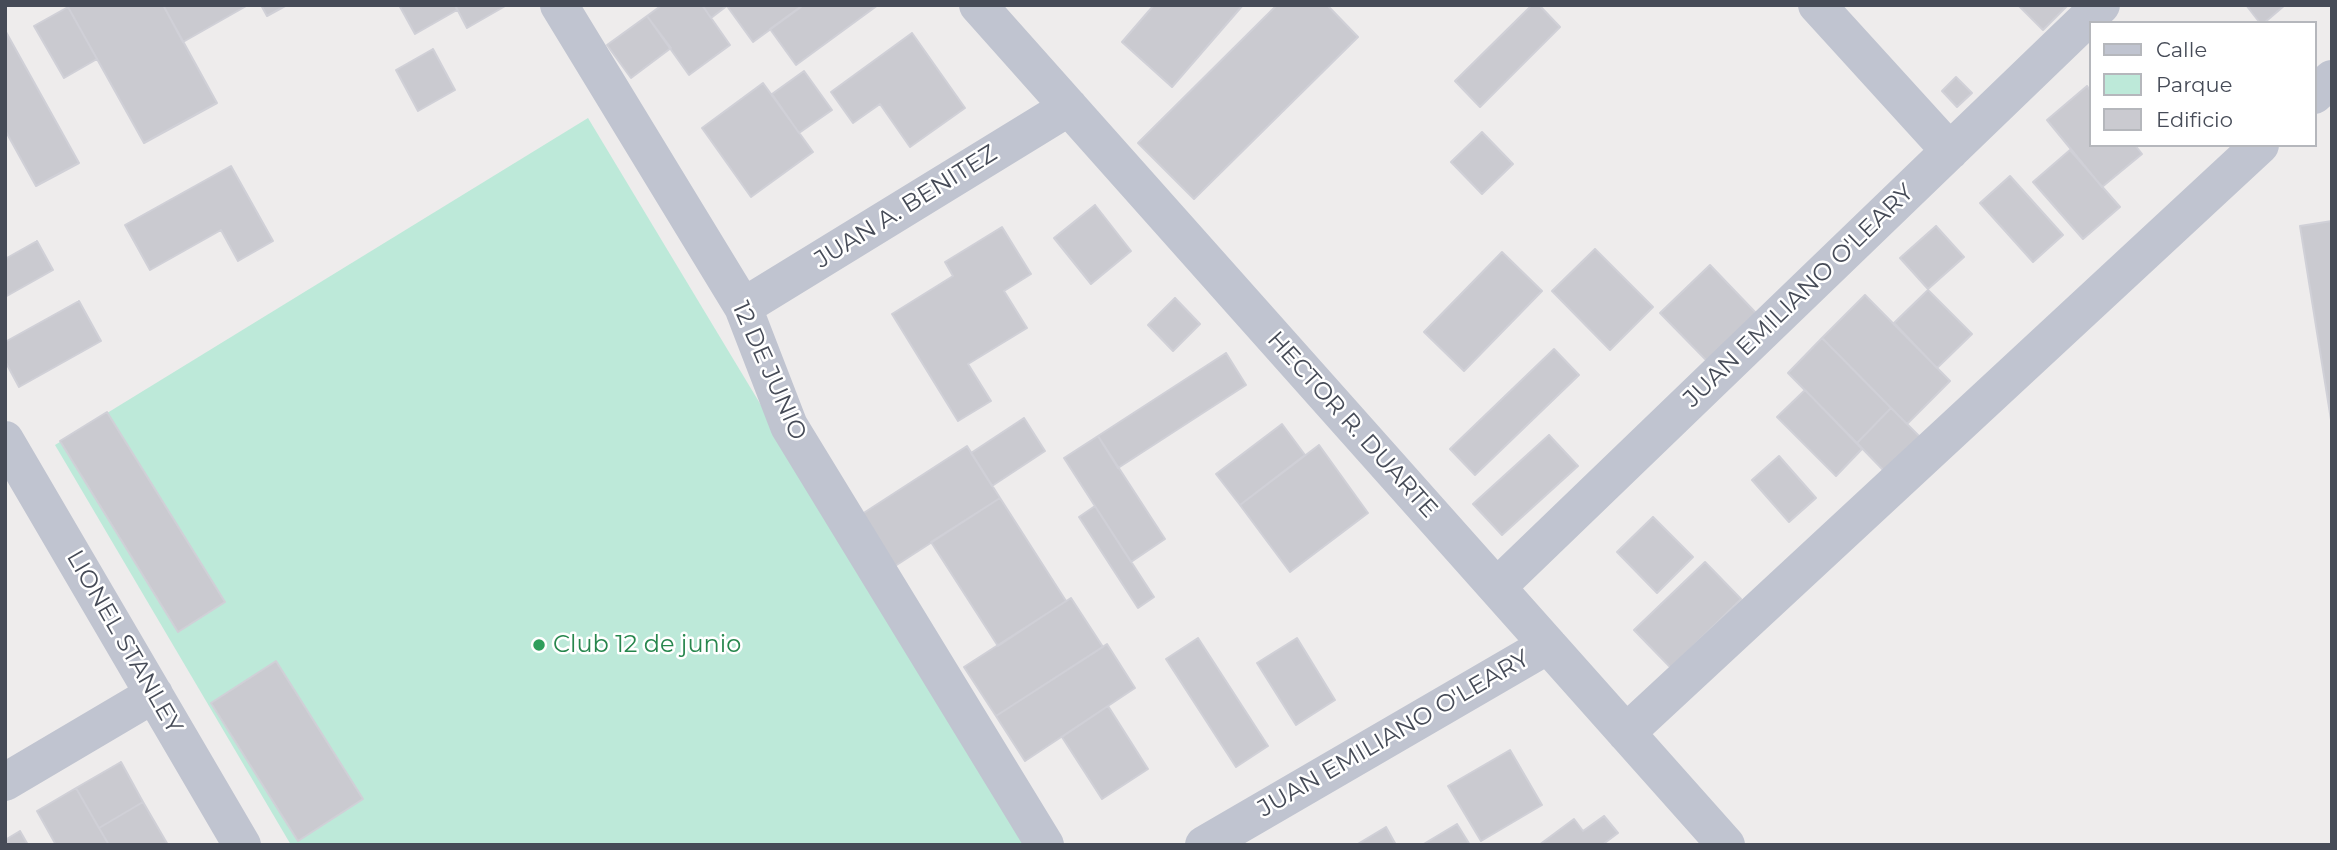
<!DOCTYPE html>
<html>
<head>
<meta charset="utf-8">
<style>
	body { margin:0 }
	#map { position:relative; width:2337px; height:850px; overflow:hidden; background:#eeecec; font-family:Montserrat,sans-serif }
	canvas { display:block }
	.frame { position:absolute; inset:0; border:7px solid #464b57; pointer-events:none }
	.legend { position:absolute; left:2089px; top:21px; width:228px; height:126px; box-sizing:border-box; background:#fff; border:2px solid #b5b7bc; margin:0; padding:9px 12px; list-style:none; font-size:21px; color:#464b57 }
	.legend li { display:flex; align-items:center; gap:14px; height:35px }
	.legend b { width:35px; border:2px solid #b5b7bc }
</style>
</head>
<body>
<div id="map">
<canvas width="2337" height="850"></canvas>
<div class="frame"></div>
<ul class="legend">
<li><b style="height:9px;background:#c0c4d0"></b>Calle</li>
<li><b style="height:19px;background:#bde9d9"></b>Parque</li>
<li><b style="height:19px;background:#cacad0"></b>Edificio</li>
</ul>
</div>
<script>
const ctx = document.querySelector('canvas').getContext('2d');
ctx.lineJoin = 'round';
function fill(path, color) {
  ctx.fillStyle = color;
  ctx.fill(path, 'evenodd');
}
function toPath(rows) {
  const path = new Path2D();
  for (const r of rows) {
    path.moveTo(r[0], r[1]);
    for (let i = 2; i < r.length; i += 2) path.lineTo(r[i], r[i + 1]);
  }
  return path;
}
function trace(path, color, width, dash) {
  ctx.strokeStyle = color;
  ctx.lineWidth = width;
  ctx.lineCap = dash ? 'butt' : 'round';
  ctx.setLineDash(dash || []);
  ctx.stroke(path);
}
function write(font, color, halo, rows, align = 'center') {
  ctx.font = font + ' Montserrat,sans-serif';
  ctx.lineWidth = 5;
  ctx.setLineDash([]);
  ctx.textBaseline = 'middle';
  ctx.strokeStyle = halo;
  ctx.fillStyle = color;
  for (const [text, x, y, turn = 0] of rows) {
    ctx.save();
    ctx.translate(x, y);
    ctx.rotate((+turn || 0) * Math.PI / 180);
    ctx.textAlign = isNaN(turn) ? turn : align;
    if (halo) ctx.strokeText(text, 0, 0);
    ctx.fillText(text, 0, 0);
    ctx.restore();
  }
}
const green = toPath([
	[588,118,1026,845,291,845,55,445]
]);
const building = toPath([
	[71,5,163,5,217,103,144,143,68,7,71,5],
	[163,5,248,5,183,42,163,5],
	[261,5,287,5,267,16,261,5],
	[399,5,455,5,457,10,415,34,399,5],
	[455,5,507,5,467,28,455,5],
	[662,5,702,5,730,45,689,75,647,16,662,5],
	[702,5,728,5,711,18,702,5],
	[799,5,801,7,753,42,727,6,799,5],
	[803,5,878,5,796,65,770,29,803,5],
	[1154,5,1243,5,1172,87,1122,42,1154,5],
	[1277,5,1327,5,1358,37,1194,199,1138,143,1277,5],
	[1532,5,1539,5,1560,27,1480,107,1455,81,1532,5],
	[2018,5,2068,5,2043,30,2018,5],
	[2246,5,2285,5,2264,23,2260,23,2246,5],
	[68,7,97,59,64,78,34,26,68,7],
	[647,16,671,48,631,78,607,45,647,16],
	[6,32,79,163,36,186,5,130,6,32],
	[912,33,965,108,910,147,880,104,853,123,831,92,912,33],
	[433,49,455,90,418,111,396,70,433,49],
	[804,71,832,110,799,133,772,94,804,71],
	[1956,77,1972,93,1957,107,1942,91,1956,77],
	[763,83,813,152,751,197,702,128,763,83],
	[2087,86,2090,90,2090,145,2135,145,2142,154,2102,187,2047,120,2087,86],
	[1482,132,1513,164,1482,194,1451,162,1482,132],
	[2070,150,2120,207,2083,239,2033,182,2070,150],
	[231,166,273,241,238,261,221,230,150,270,125,225,231,166],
	[2010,176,2063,235,2033,262,1980,203,2010,176],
	[1095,205,1131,251,1091,284,1054,238,1095,205],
	[2332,221,2332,426,2300,226,2332,221],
	[1936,226,1964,257,1928,289,1900,258,1936,226],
	[1002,227,1031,274,1004,291,1027,328,968,364,991,401,958,421,892,314,953,276,945,262,1002,227],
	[37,241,53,270,5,297,5,259,37,241],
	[1595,249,1653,307,1610,350,1552,291,1595,249],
	[1502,252,1542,291,1464,371,1424,332,1502,252],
	[1710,265,1756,313,1707,361,1660,313,1710,265],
	[1928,290,1972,334,1937,368,1894,323,1928,290],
	[1865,295,1950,381,1907,424,1822,338,1865,295],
	[1175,298,1200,324,1173,351,1148,325,1175,298],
	[79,301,101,341,19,387,5,361,5,342,79,301],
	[1822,338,1891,408,1857,443,1788,373,1822,338],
	[1554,349,1579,375,1475,475,1450,449,1554,349],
	[1226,353,1246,385,1118,468,1098,436,1226,353],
	[1805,390,1862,449,1836,476,1777,417,1805,390],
	[1891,408,1921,438,1886,473,1857,443,1891,408],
	[107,412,225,602,178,632,60,441,107,412],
	[1024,418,1045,451,992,486,971,453,1024,418],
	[1282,424,1305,455,1240,505,1216,474,1282,424],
	[1549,435,1578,466,1502,535,1473,504,1549,435],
	[1098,436,1165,539,1131,562,1064,458,1098,436],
	[1319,445,1368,513,1290,572,1240,505,1319,445],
	[967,446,1000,498,892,568,859,516,967,446],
	[1779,456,1816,498,1789,522,1752,480,1779,456],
	[1000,498,1066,601,998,646,931,542,1000,498],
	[1095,506,1154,597,1138,608,1079,517,1095,506],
	[1653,517,1693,557,1657,593,1617,552,1653,517],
	[1705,562,1741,599,1671,668,1634,630,1705,562],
	[1071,598,1103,647,996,716,964,667,1071,598],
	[1198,638,1268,746,1236,767,1166,659,1198,638],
	[1297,638,1335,700,1296,725,1257,663,1297,638],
	[1107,644,1135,688,1025,761,996,716,1107,644],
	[276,661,363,799,298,841,211,703,276,661],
	[1108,706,1148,769,1102,799,1062,737,1108,706],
	[1510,750,1542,805,1481,841,1448,786,1510,750],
	[121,762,143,802,99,828,76,788,121,762],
	[76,788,99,828,109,845,56,845,37,811,76,788],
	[143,802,168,845,109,845,99,828,143,802],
	[1604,816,1618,833,1602,845,1539,845,1574,819,1583,831,1604,816],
	[1457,824,1470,845,1422,845,1457,824],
	[1386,827,1396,845,1356,845,1386,827],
	[20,831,28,845,5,845,5,840,20,831]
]);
const minor = toPath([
	[559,5,743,307,789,426,1045,845],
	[978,5,1726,845],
	[1817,5,1950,151],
	[2314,95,2332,79],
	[743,307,1069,107],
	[5,440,242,845],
	[1497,587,2101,5],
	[1626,733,2260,145],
	[5,782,154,694],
	[1204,845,1548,645]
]);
const markers = [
	[539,645,7,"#2e9e5b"]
];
const streetNames = [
	["JUAN A. BENITEZ",906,207,-32],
	["JUAN EMILIANO O'LEARY",1799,296,-44],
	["12 DE JUNIO",769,371,66],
	["HECTOR R. DUARTE",1352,425,48],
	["LIONEL STANLEY",124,642,60],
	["JUAN EMILIANO O'LEARY",1394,734,-30]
];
const leisureNames = [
	["Club 12 de junio",553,645]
];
fill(green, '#bde9d9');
fill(building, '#cacad0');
trace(building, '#d0d0d7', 2);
trace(minor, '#c0c4d0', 38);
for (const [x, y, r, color] of markers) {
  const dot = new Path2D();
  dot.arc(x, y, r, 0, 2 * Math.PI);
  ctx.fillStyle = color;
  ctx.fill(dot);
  trace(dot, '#fff', 2.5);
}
write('24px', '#464b57', '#fff', streetNames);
write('24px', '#27864d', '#fff', leisureNames, 'left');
</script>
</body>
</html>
